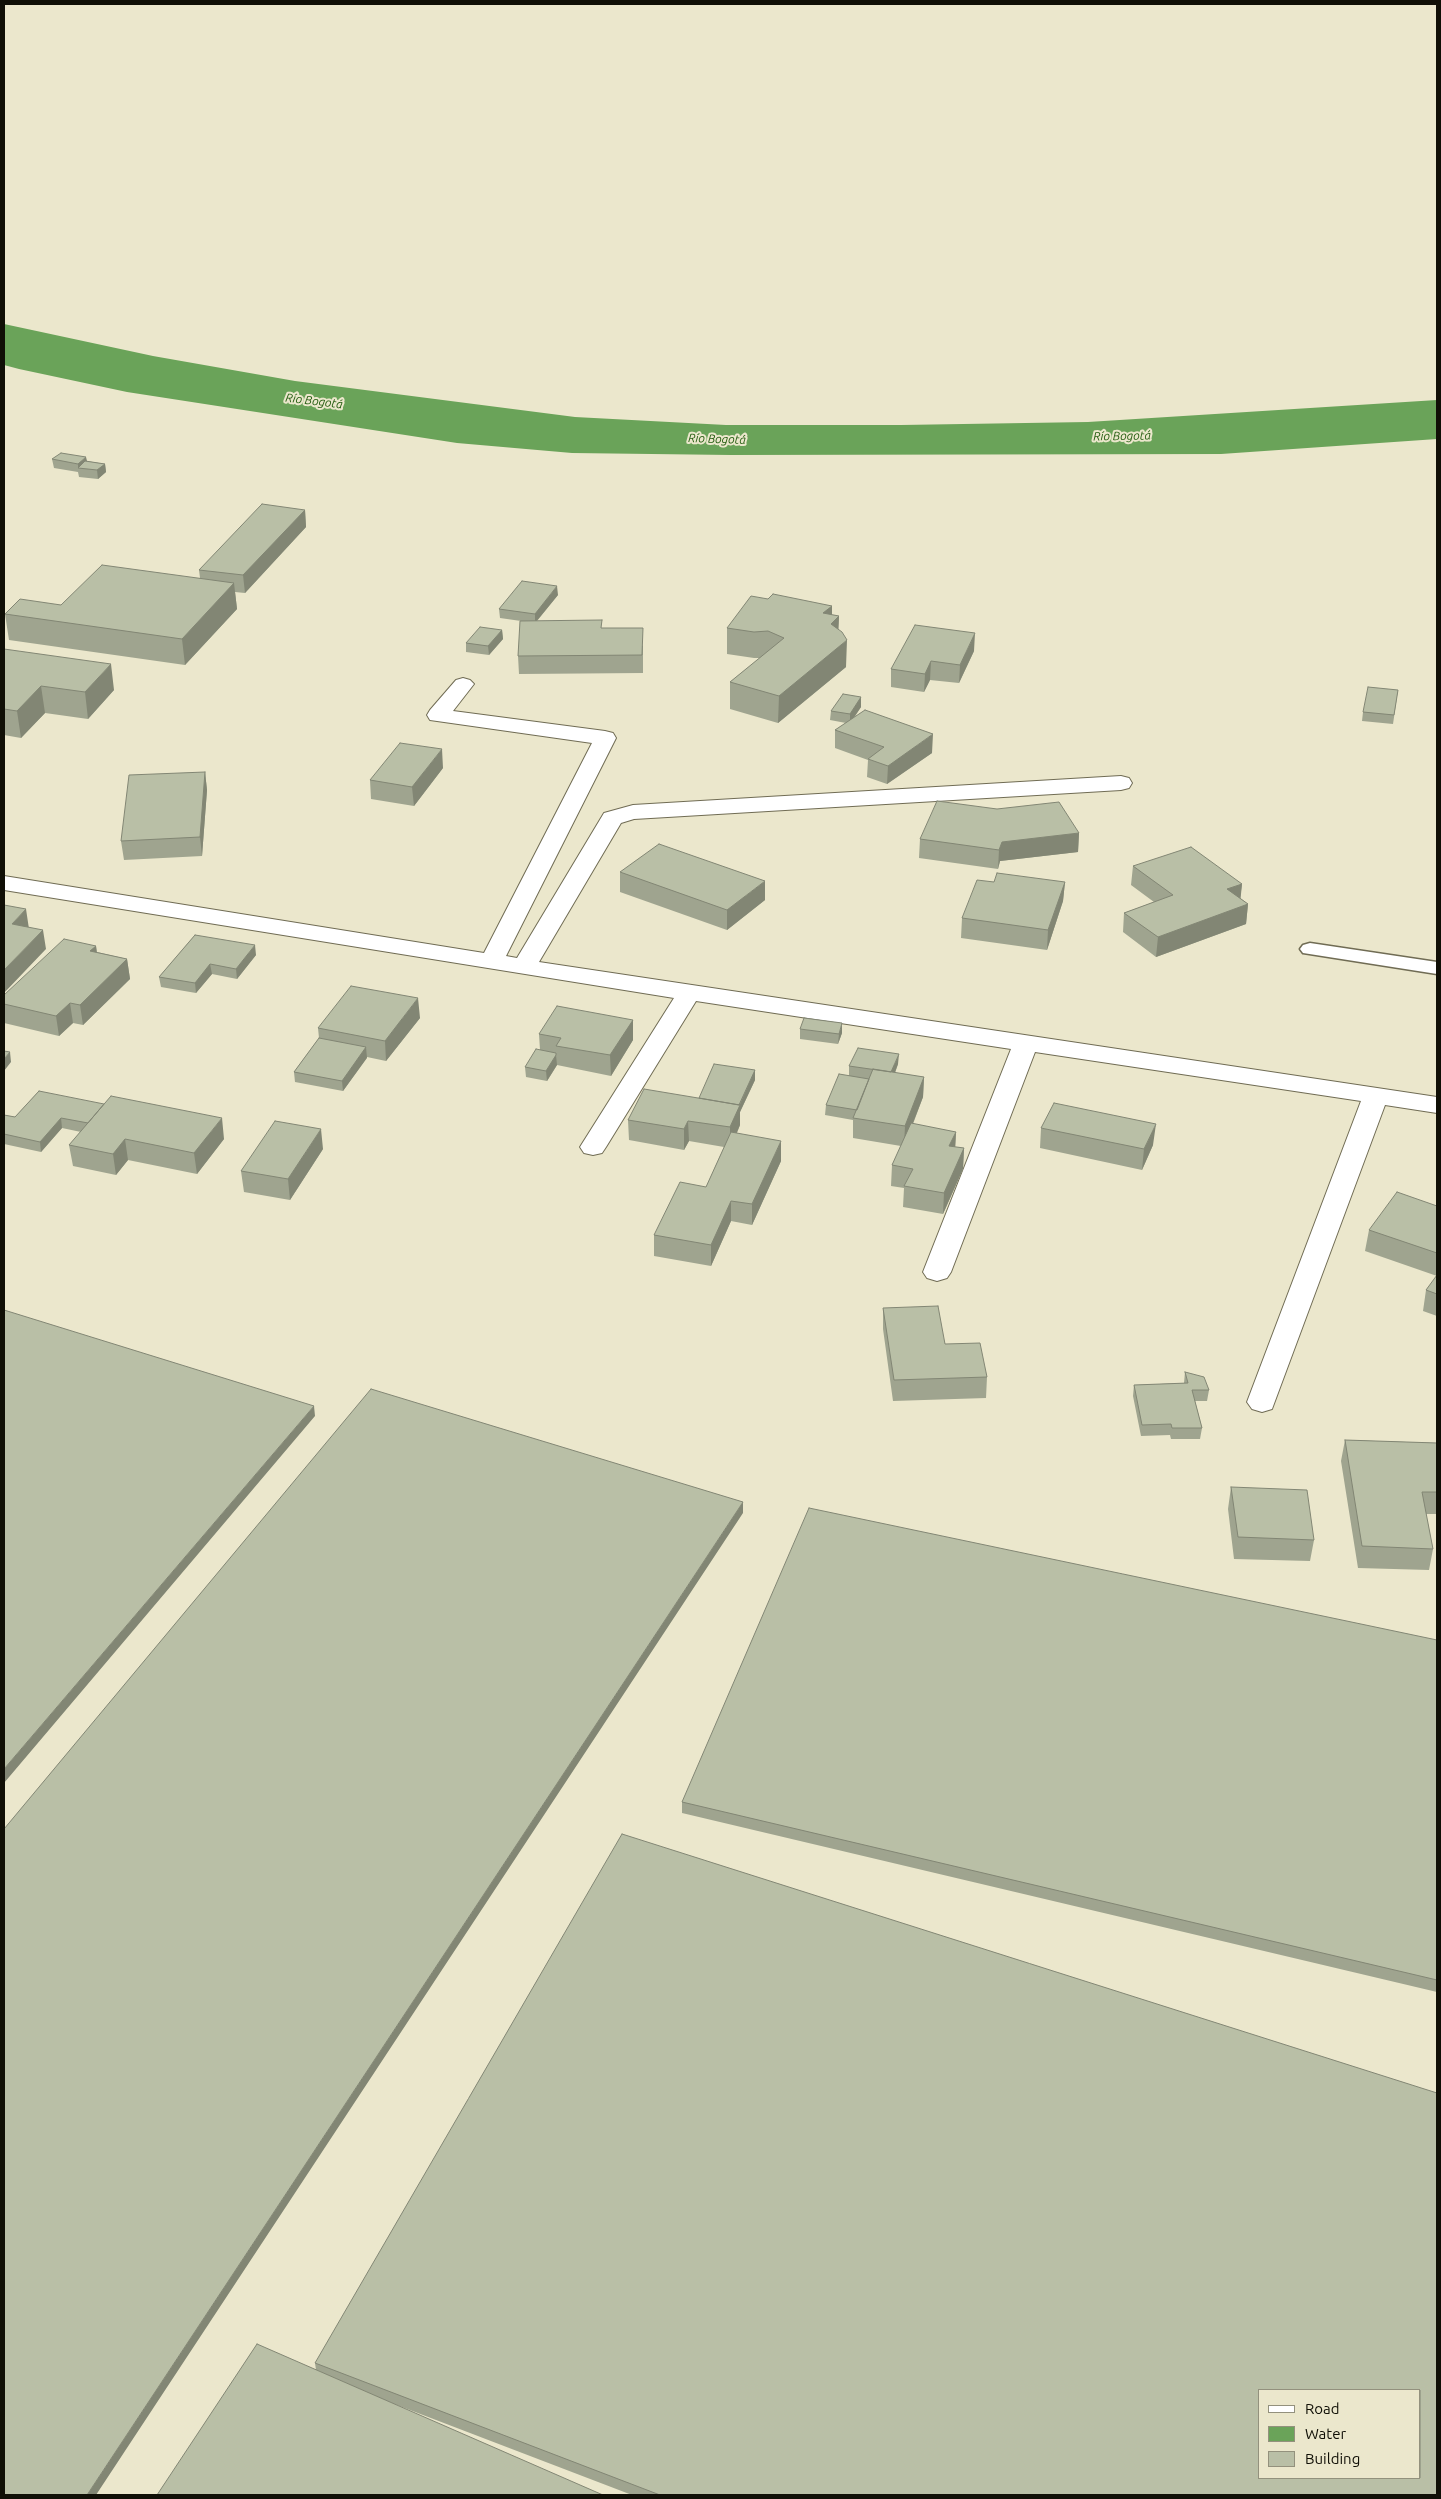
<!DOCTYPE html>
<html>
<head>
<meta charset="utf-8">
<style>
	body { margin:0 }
	#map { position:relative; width:1441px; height:2499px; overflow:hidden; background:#ebe7cc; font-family:Ubuntu,sans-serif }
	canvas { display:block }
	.frame { position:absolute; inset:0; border:5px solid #100f06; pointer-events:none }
	.legend { position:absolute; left:1258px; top:2389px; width:162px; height:90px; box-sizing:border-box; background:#ebe7cc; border:1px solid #93917d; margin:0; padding:6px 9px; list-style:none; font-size:15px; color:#100f06 }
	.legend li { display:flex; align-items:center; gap:10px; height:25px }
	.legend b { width:25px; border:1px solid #93917d }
</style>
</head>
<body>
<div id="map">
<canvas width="1441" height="2499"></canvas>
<div class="frame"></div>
<ul class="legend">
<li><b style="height:6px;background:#fff"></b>Road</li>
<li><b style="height:14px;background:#6aa359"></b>Water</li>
<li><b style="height:14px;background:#b9bfa6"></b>Building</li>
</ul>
</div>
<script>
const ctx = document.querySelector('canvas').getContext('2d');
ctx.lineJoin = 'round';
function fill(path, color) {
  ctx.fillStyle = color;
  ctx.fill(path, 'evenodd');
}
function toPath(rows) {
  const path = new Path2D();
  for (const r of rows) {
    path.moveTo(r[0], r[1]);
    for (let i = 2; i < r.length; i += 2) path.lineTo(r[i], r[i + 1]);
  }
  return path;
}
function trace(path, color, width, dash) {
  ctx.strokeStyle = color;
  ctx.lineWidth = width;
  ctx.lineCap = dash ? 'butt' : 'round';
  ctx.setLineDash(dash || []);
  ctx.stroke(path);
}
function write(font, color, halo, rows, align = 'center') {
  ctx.font = font + ' Ubuntu,sans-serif';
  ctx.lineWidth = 4;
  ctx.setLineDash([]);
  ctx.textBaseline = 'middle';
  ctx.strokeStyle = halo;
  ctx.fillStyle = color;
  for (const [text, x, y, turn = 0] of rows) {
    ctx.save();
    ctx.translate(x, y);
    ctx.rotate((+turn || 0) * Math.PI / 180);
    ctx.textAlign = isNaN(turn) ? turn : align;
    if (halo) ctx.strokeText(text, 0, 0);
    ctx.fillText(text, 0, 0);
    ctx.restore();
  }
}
const water = toPath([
	[4,324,153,356,295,381,575,417,726,425,901,425,1088,422,1437,400,1437,439,1221,454,731,455,572,453,457,443,127,392,19,369,4,365]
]);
const lane = toPath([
	[1310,943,1437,962,1437,974,1303,953,1300,949,1303,945,1310,943]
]);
const street = toPath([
	[463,678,470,680,474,684,453,711,605,731,613,733,616,738,506,956,517,958,604,813,633,805,1121,776,1129,778,1132,783,1129,788,1121,790,634,819,621,823,539,962,1437,1097,1437,1113,1385,1105,1272,1409,1262,1412,1252,1409,1247,1402,1361,1101,1035,1052,951,1272,947,1278,937,1281,927,1278,923,1272,1011,1049,696,1001,606,1147,602,1153,593,1155,584,1153,580,1147,674,998,4,890,4,876,484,953,592,743,430,720,427,715,430,710,456,680,463,678]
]);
const wall = toPath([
	[52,459,87,461,105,464,106,472,98,479,79,477,78,472,54,468],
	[305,510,306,527,245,593,235,592,237,609,185,665,9,640,5,614,61,605,200,578,199,570],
	[558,595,537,621,602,628,643,646,643,673,519,674,518,656,521,621,500,618,499,609],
	[768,599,832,606,832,615,839,616,838,629,846,667,778,723,730,709,730,682,760,658,754,658,727,654,727,628],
	[502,630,503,639,489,655,466,652,466,643],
	[4,649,114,690,88,719,45,713,21,738,4,735],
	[974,651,959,683,930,680,924,692,891,687,891,669],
	[1398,690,1393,724,1362,721,1363,712],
	[861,697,861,707,854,718,932,753,887,784,867,777,868,760,835,748,835,730,846,723,830,720,831,711],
	[443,768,414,806,371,799,370,780],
	[205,772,207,790,202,856,124,860,121,841],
	[1079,833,1078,852,1000,861,998,869,919,858,920,839],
	[1133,866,1242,884,1240,898,1248,904,1246,924,1156,957,1123,932,1124,913,1154,902,1131,885],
	[620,872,765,900,727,930,620,892],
	[994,882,1065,882,1063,901,1047,950,961,938,962,918],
	[195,935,256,955,237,979,212,974,196,993,161,987,159,977],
	[96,946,97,952,127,959,130,979,83,1025,73,1023,59,1036,4,1023,4,995],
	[420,1018,386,1061,367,1057,343,1091,295,1082,294,1072,319,1038,318,1028],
	[633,1020,633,1040,611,1076,557,1065,547,1081,526,1077,525,1067,540,1050,539,1034],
	[800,1029,842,1033,838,1044,800,1039],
	[898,1064,895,1073,924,1077,923,1097,913,1124,956,1132,955,1147,964,1148,963,1169,943,1214,903,1207,904,1188,891,1186,892,1165,901,1146,853,1138,853,1120,825,1115,826,1105,849,1076,849,1066],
	[755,1070,755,1080,740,1112,740,1125,737,1133,781,1161,752,1225,731,1221,711,1266,654,1256,654,1235,706,1187,724,1147,689,1141,684,1150,629,1140,628,1120,699,1098],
	[39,1091,224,1139,197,1174,128,1160,116,1175,73,1166,69,1145,81,1132,62,1128,41,1152,4,1144,4,1115,15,1117],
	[1041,1128,1153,1145,1142,1170,1040,1148],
	[323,1149,290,1200,244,1192,241,1171],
	[1437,1206,1437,1316,1423,1311,1426,1290,1437,1276,1365,1251,1369,1230],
	[883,1308,945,1344,987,1377,986,1398,893,1401,883,1329],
	[1185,1372,1209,1390,1207,1401,1195,1401,1202,1428,1200,1439,1171,1439,1170,1435,1141,1436,1133,1396,1134,1385,1184,1383],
	[1345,1440,1437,1443,1437,1514,1426,1514,1433,1549,1429,1570,1358,1568,1341,1461],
	[1231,1487,1314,1540,1310,1561,1234,1559,1228,1509],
	[1437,1640,1437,1992,682,1813,682,1802],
	[315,2363,1437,2495,632,2495,389,2402,316,2370]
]);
const shadedWall = toPath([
	[86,457,88,465,78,468,78,464],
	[105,464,106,472,98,479,97,470],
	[305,510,306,527,245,593,243,575],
	[234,583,237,609,185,665,182,639],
	[557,586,558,595,535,623,535,614],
	[832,606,832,623,839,616,838,642,823,613],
	[502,630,503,639,489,655,488,646],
	[975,633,974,651,959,683,960,665],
	[847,640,846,667,778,723,779,696],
	[931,661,930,680,924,692,925,674],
	[111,664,114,690,88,719,85,692],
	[41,686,45,713,21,738,17,711],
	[861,697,861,707,850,723,850,714],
	[933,734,932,753,887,784,888,766],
	[442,749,443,768,414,806,412,787],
	[205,772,207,790,202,856,200,837],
	[1079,833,1078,852,1000,861,998,869,999,850,1002,842],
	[765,881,765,900,727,930,727,910],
	[1065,882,1063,901,1047,950,1048,930],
	[1242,884,1240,904,1227,889],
	[1248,904,1246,924,1156,957,1158,937],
	[26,909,29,929,12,924],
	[43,930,46,949,4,993,4,970],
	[255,945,256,955,237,979,236,969],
	[96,946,98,966,90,951],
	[127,959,130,979,83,1025,80,1005],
	[210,964,212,974,196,993,195,983],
	[418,998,420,1018,386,1061,385,1041],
	[70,1003,73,1023,59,1036,56,1016],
	[633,1020,633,1040,611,1076,610,1055],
	[842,1023,842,1033,838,1044,839,1034],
	[366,1047,367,1058,343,1091,342,1081],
	[10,1052,11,1062,4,1071,4,1059],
	[899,1054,898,1064,891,1083,891,1072],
	[556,1055,557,1065,547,1081,546,1071],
	[755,1070,755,1080,740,1112,740,1125,730,1148,730,1127],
	[924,1077,923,1097,904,1146,905,1126],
	[61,1118,62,1128,41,1152,40,1142],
	[222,1118,224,1139,197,1174,194,1153],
	[688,1121,689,1141,684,1150,684,1129],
	[1156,1124,1153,1145,1142,1170,1144,1149],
	[321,1129,323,1149,290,1200,288,1179],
	[956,1132,955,1152,949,1146],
	[125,1139,128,1160,116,1175,113,1154],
	[781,1141,781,1161,752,1225,752,1204],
	[964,1148,963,1169,943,1214,944,1193],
	[731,1201,731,1221,711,1266,711,1245],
	[314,1406,315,1416,4,1783,4,1769],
	[743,1502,743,1513,96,2495,87,2495]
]);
const building = toPath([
	[61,453,86,457,78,464,52,459,61,453],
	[85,461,105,464,97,470,78,468,85,461],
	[262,504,305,510,243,575,199,570,262,504],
	[102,565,234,583,182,639,5,614,20,599,61,605,102,565],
	[522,581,557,586,535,614,499,609,522,581],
	[773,594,832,606,823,613,839,616,831,624,842,632,847,640,779,696,730,682,784,638,768,631,754,632,727,628,751,596,768,599,773,594],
	[602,620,601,628,643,628,642,655,518,656,520,621,602,620],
	[915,625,975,633,960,665,931,661,925,674,891,669,915,625],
	[480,627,502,630,488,646,466,643,480,627],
	[4,649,111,664,85,692,41,686,17,711,4,709,4,649],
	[1368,687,1398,690,1394,715,1363,712,1368,687],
	[843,694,861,697,850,714,831,711,843,694],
	[865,710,933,734,888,766,868,759,884,747,835,730,865,710],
	[400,743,442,749,412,787,370,780,400,743],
	[205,772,200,837,121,841,129,775,205,772],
	[937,801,997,809,1059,802,1079,833,1002,842,999,850,920,839,937,801],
	[659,844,765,881,727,910,620,872,659,844],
	[1191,847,1242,884,1227,889,1248,904,1158,937,1124,913,1173,895,1133,866,1191,847],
	[997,873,1065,882,1048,930,962,918,977,880,994,882,997,873],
	[4,905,26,909,12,924,43,930,4,970,4,905],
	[195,935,255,945,236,969,210,964,195,983,159,977,195,935],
	[64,939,96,946,90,951,127,959,80,1005,70,1003,56,1016,4,1004,4,995,64,939],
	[351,986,418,998,385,1041,318,1028,351,986],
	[557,1006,633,1020,610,1055,556,1046,561,1038,539,1034,557,1006],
	[804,1018,842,1023,839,1034,800,1029,804,1018],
	[319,1038,366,1047,342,1081,294,1072,319,1038],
	[858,1048,899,1054,891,1072,849,1066,858,1048],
	[536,1049,556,1053,556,1055,546,1071,525,1067,536,1049],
	[4,1051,10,1052,4,1059,4,1051],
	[714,1064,755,1070,739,1105,699,1098,714,1064],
	[873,1069,924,1077,905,1126,853,1118,873,1069],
	[839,1074,869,1079,857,1110,826,1105,839,1074],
	[644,1089,740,1105,730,1127,688,1121,684,1129,628,1120,644,1089],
	[39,1091,104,1104,88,1123,61,1118,40,1142,4,1134,4,1115,15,1117,39,1091],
	[111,1096,222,1118,194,1153,125,1139,113,1154,69,1145,111,1096],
	[1054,1103,1156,1124,1144,1149,1041,1128,1054,1103],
	[275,1121,321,1129,288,1179,241,1171,275,1121],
	[911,1123,956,1132,949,1146,964,1148,944,1193,904,1186,913,1169,892,1165,911,1123],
	[731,1132,781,1141,752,1204,731,1201,711,1245,654,1235,680,1182,706,1187,731,1132],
	[1397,1192,1437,1206,1437,1253,1369,1230,1397,1192],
	[1437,1275,1437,1294,1426,1290,1437,1275],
	[938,1306,945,1344,980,1343,987,1377,894,1380,883,1308,938,1306],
	[4,1310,314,1406,4,1769,4,1310],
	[1185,1372,1204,1377,1209,1390,1192,1390,1202,1428,1172,1428,1171,1424,1142,1425,1134,1385,1188,1383,1185,1372],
	[371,1389,743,1502,87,2495,4,2495,4,1829,371,1389],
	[1345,1440,1437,1443,1437,1492,1422,1492,1433,1549,1362,1546,1345,1440],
	[1231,1487,1307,1490,1314,1540,1238,1537,1231,1487],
	[809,1508,1437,1640,1437,1980,682,1802,809,1508],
	[622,1834,1437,2093,1437,2495,660,2495,315,2363,622,1834],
	[1260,2390,1420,2390,1420,2478,1260,2478,1260,2390],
	[257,2344,603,2495,157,2495,257,2344]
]);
const farWaternames = [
	["Río Bogotá",314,401,7],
	["Río Bogotá",1122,436,-1],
	["Río Bogotá",717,439,2]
];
fill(water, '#6aa359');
trace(lane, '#706c54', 3);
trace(street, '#706c54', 2);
fill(lane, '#fff');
fill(street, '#fff');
fill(wall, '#9fa48f');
fill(shadedWall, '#828674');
fill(building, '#b9bfa6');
trace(building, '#828674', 1);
write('italic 12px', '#265e12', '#ebe7cc', farWaternames);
</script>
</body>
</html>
